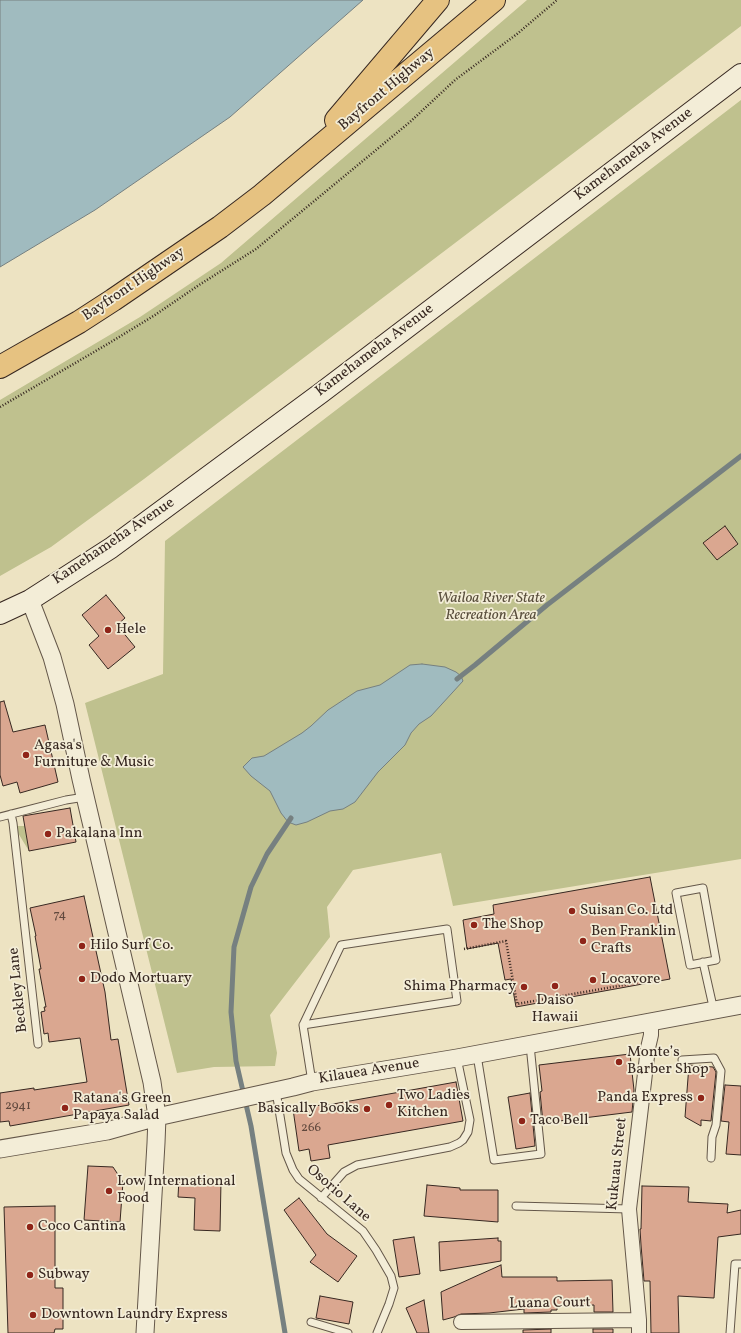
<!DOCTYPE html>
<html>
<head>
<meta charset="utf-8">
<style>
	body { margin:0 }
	canvas { display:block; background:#ede3c2 }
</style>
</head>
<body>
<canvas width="741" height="1333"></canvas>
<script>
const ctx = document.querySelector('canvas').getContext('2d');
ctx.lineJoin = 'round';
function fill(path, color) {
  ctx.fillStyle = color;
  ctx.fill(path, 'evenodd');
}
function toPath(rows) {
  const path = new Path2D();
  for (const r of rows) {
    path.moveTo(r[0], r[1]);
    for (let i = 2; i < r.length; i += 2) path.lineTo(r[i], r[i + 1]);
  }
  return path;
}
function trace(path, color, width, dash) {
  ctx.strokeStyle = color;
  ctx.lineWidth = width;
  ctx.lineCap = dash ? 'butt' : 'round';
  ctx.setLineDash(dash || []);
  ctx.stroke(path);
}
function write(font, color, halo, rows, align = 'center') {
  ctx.font = font + ' Vollkorn,serif';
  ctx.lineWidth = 3.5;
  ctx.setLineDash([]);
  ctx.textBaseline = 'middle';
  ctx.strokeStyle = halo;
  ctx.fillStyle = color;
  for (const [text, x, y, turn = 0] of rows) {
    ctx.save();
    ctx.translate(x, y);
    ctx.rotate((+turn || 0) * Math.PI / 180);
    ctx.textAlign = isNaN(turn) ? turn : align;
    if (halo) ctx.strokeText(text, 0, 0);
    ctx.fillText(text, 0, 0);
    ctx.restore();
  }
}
const green = toPath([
	[527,0,741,0,741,26,144,479,51,547,0,576,0,400,140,317,221,263],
	[741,100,741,859,453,906,441,853,353,870,327,907,330,937,270,1015,277,1053,275,1066,214,1067,177,1073,85,703,163,674,165,541],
	[17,826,25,826,29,851,18,833]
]);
const water = toPath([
	[0,0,363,0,230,117,95,210,0,267,0,0],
	[422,664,445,667,456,672,461,676,463,681,431,716,419,724,411,733,405,745,378,772,355,802,343,809,330,811,307,822,296,825,288,822,281,813,270,791,251,776,243,767,252,758,264,756,302,733,311,726,328,710,357,691,380,685,410,665,422,664]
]);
const stream = toPath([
	[457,679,475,665,547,605,741,456],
	[285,1333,251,1126,236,1061,231,1012,234,947,251,887,267,854,291,818]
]);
const building = toPath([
	[725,526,738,544,717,560,703,543,725,526],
	[106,595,125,618,117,625,135,647,108,669,89,645,99,636,82,615,106,595],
	[4,701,13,732,45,725,58,782,20,793,17,782,3,786,0,775,0,702,4,701],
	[70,808,76,842,29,851,23,816,70,808],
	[650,877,670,979,516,1007,511,979,505,980,498,943,467,949,463,920,494,914,493,905,650,877],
	[84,896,105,992,111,1040,118,1039,129,1105,10,1126,9,1121,0,1122,0,1093,34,1088,34,1090,87,1082,80,1038,49,1042,48,1033,44,1034,41,1012,45,1011,44,1007,46,1007,39,969,41,969,35,936,36,936,30,908,84,896],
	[630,1054,634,1090,632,1112,543,1123,540,1092,542,1091,539,1065,630,1054],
	[689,1065,713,1067,716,1072,711,1121,701,1120,701,1126,685,1117,689,1065],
	[456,1082,463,1121,328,1145,330,1158,311,1161,309,1149,299,1151,293,1109,322,1105,322,1106,456,1082],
	[725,1085,741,1086,741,1155,726,1154,729,1122,721,1121,725,1085],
	[530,1093,535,1146,516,1149,508,1097,530,1093],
	[88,1166,113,1167,123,1182,120,1222,84,1220,88,1166],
	[179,1179,221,1181,220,1231,194,1230,195,1198,178,1197,179,1179],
	[427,1185,460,1188,460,1190,498,1190,498,1222,424,1216,427,1185],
	[642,1186,689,1187,688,1202,728,1204,727,1213,741,1210,741,1234,718,1237,714,1298,678,1296,679,1333,651,1333,650,1281,644,1281,641,1245,640,1229,641,1229,642,1186],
	[299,1198,327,1234,357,1256,338,1282,310,1262,316,1255,284,1210,299,1198],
	[55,1206,55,1288,63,1288,63,1329,55,1329,54,1333,8,1333,4,1207,55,1206],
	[414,1237,420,1274,399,1277,393,1240,414,1237],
	[498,1238,498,1241,501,1241,501,1261,440,1271,439,1242,498,1238],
	[501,1265,502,1277,557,1277,557,1281,612,1280,613,1312,594,1312,594,1305,557,1306,557,1310,551,1310,551,1312,524,1313,524,1309,489,1313,461,1314,454,1317,443,1320,441,1292,501,1265],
	[320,1296,353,1302,349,1324,316,1318,320,1296],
	[424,1300,429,1333,417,1333,406,1308,424,1300],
	[551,1329,551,1333,523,1333,523,1330,551,1329],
	[593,1329,613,1329,613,1333,593,1333,593,1329]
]);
const path = toPath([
	[0,407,106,345,155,315,199,285,256,249,410,122,455,80,517,34,557,0],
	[464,949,506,941,517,1004,663,978]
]);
const service = toPath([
	[11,814,13,823,38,1044],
	[0,817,66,800,85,797],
	[703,888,716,960,690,965,676,893,703,888],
	[703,962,714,1011],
	[303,1025,457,1001,447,929,341,945,303,1025,312,1082],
	[477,1055,494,1160,541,1154,530,1045],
	[682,1060,714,1058,721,1071,716,1125,712,1137,711,1158],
	[276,1091,286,1153,293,1170,299,1179,363,1231,376,1250,391,1276,394,1288,389,1304,377,1333],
	[321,1198,344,1172,357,1165,450,1147,459,1143,463,1140,468,1132,470,1120,457,1058],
	[516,1206,629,1209],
	[311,1322,348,1333],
	[730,1333,735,1264,741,1264]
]);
const minor = toPath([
	[461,1322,639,1320],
	[639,1333,639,1320,629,1209,648,1048,651,1035,651,1022]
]);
const tertiary = toPath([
	[30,600,52,657,65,704,81,779,152,1082,157,1117,156,1143,145,1333],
	[0,1149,107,1131,157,1117,293,1087,312,1082,457,1058,741,1005]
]);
const secondary = toPath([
	[0,614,30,600,111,548,321,393,741,74]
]);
const primary = toPath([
	[336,120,438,0],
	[0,367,79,322,113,300,220,227,262,195,494,0]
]);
const markers = [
	[108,630,4,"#8f2418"],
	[26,755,4,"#8f2418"],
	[48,834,4,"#8f2418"],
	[572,911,4,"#8f2418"],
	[474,925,4,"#8f2418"],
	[583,941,4,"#8f2418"],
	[82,946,4,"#8f2418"],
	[82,979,4,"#8f2418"],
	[593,980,4,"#8f2418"],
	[555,986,4,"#8f2418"],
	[524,987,4,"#8f2418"],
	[619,1062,4,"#8f2418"],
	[701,1098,4,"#8f2418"],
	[389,1105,4,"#8f2418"],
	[65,1108,4,"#8f2418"],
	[367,1109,4,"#8f2418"],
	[522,1121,4,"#8f2418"],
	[109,1191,4,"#8f2418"],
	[30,1227,4,"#8f2418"],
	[30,1275,4,"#8f2418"],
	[33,1315,4,"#8f2418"]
];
const numberNames = [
	["74",60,916],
	["2941",18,1107],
	["266",311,1129]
];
const streetNames = [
	["Bayfront Highway",387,90,-40],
	["Kamehameha Avenue",634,155,-37],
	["Bayfront Highway",134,285,-34],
	["Kamehameha Avenue",375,351,-37],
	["Kamehameha Avenue",114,542,-34],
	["Beckley Lane",19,990,-96],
	["Kilauea Avenue",369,1072,-9],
	["Kukuau Street",618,1164,-84],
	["Osorio Lane",338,1194,41],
	["Luana Court",550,1304,-1]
];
const parkNames = [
	["Wailoa River State",491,599],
	["Recreation Area",491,616]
];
const poiNames = [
	["Hele",116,630],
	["Agasa's",34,746],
	["Furniture & Music",34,763],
	["Pakalana Inn",56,834],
	["Suisan Co. Ltd",580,911],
	["The Shop",482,925],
	["Ben Franklin",591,932],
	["Crafts",591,949],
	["Hilo Surf Co.",90,946],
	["Dodo Mortuary",90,979],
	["Locavore",601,980],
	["Shima Pharmacy",516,987,"right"],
	["Daiso",555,1001,"center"],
	["Hawaii",555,1018,"center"],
	["Monte’s",627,1053],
	["Barber Shop",627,1070],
	["Two Ladies",397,1096],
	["Kitchen",397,1113],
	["Panda Express",693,1098,"right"],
	["Ratana's Green",73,1099],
	["Papaya Salad",73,1116],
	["Basically Books",359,1109,"right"],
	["Taco Bell",530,1121],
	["Low International",117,1182],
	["Food",117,1199],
	["Coco Cantina",38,1227],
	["Subway",38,1275],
	["Downtown Laundry Express",41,1315]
];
fill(green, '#bfc18e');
fill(water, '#a0bbbf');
trace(water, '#768080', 1);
trace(stream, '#768080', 5);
fill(building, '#daa790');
trace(building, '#372821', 1);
trace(service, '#645749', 9);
trace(minor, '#645749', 16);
trace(tertiary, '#645749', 19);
trace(secondary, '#372821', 22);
trace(primary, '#372821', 24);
trace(path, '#372821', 2.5, [1, 2]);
trace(service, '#f3edd7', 7);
trace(minor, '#f3edd7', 14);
trace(tertiary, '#f3edd7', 17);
trace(secondary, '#f3edd7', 20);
trace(primary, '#e6c281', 22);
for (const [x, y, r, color] of markers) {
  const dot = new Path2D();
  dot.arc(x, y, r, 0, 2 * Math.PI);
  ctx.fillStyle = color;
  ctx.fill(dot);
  trace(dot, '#f3edd7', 1.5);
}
write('13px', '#60483d', null, numberNames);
write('15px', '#372821', '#f3edd7', streetNames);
write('italic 15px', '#594e3c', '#f3edd7', parkNames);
write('15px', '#372821', '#f3edd7', poiNames, 'left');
</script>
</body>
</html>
